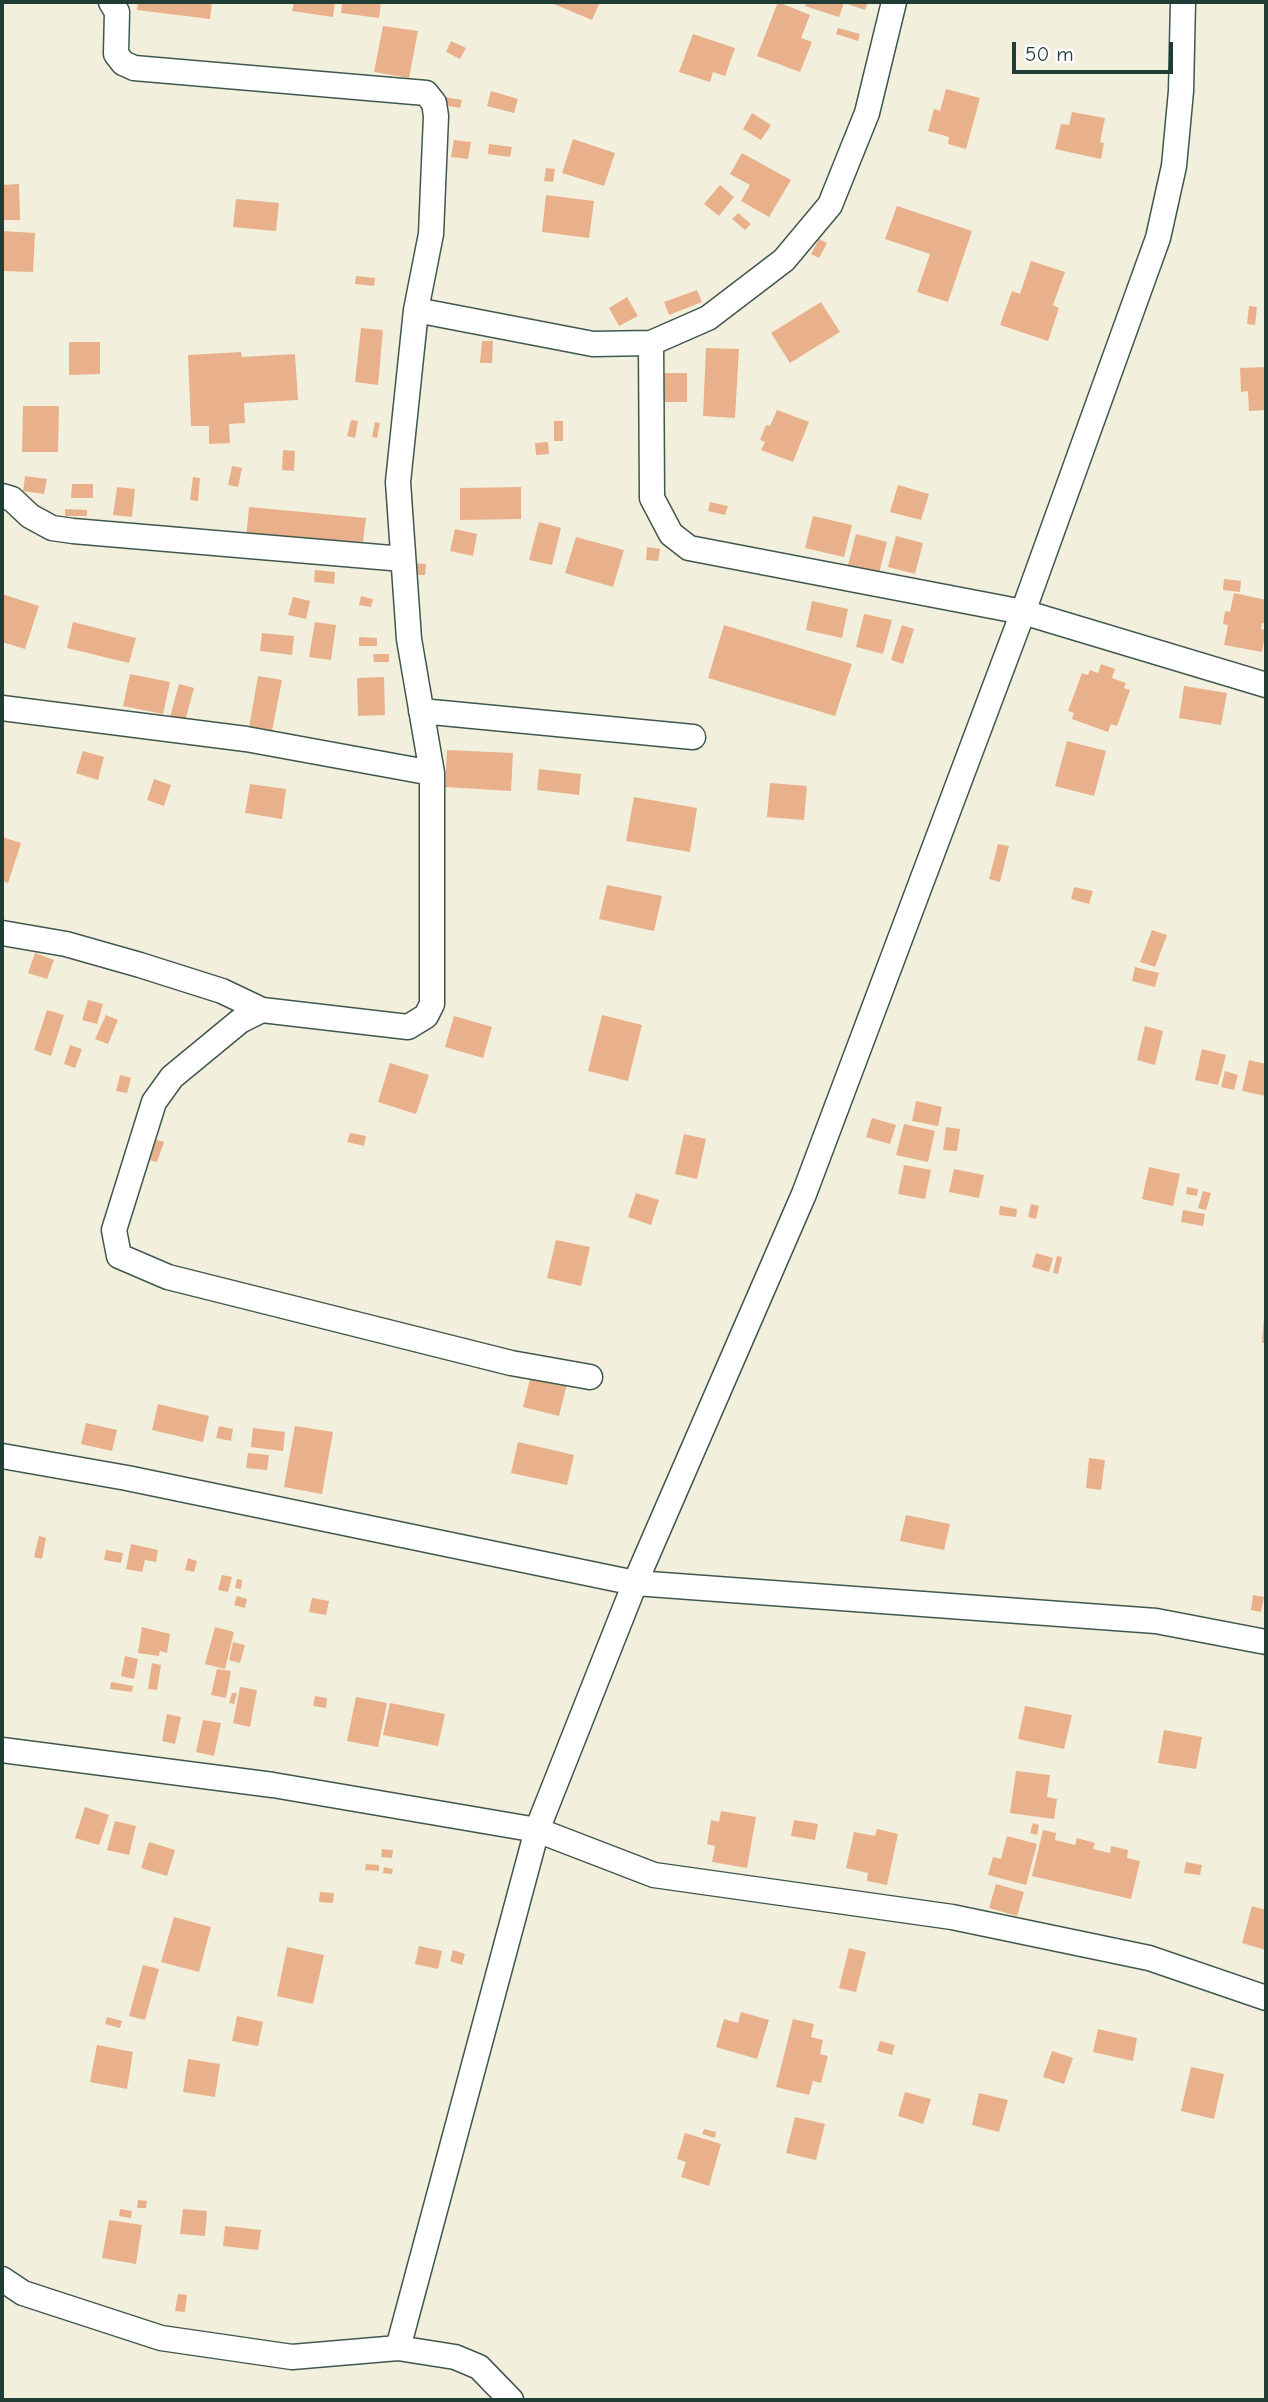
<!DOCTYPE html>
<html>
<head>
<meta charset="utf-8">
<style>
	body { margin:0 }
	#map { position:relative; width:1268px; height:2402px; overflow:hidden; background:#f3efdd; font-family:"Comic Neue",sans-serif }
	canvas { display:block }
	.frame { position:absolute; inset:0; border:4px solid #1f3d34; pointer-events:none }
	.scale { position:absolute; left:1012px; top:42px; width:161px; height:32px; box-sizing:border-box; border:4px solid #1f3d34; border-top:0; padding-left:9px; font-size:21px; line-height:24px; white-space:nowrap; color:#1f3d34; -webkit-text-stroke:5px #fff; paint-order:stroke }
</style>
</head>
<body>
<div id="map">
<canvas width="1268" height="2402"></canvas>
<div class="frame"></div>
<div class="scale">50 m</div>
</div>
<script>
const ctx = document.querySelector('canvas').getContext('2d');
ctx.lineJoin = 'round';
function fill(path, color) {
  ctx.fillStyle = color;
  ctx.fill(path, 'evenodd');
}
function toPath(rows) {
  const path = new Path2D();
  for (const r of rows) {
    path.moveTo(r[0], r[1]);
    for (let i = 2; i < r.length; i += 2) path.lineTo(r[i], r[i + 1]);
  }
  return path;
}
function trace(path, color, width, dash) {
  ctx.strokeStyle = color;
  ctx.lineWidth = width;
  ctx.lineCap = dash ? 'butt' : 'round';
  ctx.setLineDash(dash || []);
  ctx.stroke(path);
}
const building = toPath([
	[138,2,212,2,210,19,137,10],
	[294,2,335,2,333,17,292,11],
	[342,2,381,2,379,18,341,13],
	[549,2,600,2,592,20],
	[778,2,810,15,801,38,812,42,800,72,757,56],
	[807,2,868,2,865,10,844,3,839,17,805,6],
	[383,26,418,31,409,78,374,72],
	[838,28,860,34,858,41,836,34],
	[693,34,735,48,725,76,713,72,710,82,679,72],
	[451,41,466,48,460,59,446,52],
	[946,89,980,98,966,149,948,144,949,137,928,131,934,109,940,111],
	[491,91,518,99,514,113,487,106],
	[445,97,462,100,460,108,444,105],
	[1072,112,1105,118,1100,142,1104,143,1101,159,1055,149,1061,124,1069,125],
	[752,113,771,125,761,140,743,129],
	[573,139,615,153,604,186,562,173],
	[454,140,471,142,468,159,451,157],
	[489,144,512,147,510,157,488,154],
	[742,153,791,180,769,217,741,201,750,185,730,174],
	[546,168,555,169,553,182,544,181],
	[19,184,20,220,2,220,2,185],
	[720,185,734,197,719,216,704,204],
	[546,195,594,201,589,238,542,232],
	[236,199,279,203,276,231,233,227],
	[897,206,972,231,948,302,917,292,930,254,885,239],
	[738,213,751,224,745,230,732,219],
	[2,231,35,233,33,272,2,271],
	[819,239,827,243,819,258,811,254],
	[1031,261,1065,272,1053,305,1059,308,1048,341,1000,325,1012,291,1020,294],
	[356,276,375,278,374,286,355,284],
	[697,290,702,302,669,315,664,302],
	[627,297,638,316,619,326,609,308],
	[821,302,840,332,790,363,771,333],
	[1249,306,1257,307,1255,325,1247,324],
	[361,328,383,330,378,385,355,382],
	[482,341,493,341,492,363,480,363],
	[69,342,100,342,100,374,69,375],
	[706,348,739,349,735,418,703,416],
	[241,352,242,357,295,354,298,400,244,403,245,423,229,424,230,443,209,444,209,426,191,426,188,355],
	[1266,367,1266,410,1249,411,1248,391,1241,392,1240,368],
	[663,373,687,373,687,402,663,402],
	[23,406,59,406,58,452,22,452],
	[777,410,809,422,793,462,761,450,765,442,760,440,766,425,770,426],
	[351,420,358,421,355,438,347,436],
	[554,421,563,421,563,441,554,441],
	[375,422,380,423,377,438,372,437],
	[548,442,549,454,536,455,535,443],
	[283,450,295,451,294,471,282,470],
	[232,466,242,468,238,487,228,485],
	[25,476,47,479,44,494,23,491],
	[193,477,200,478,198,501,190,500],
	[72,484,93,484,93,498,71,498],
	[898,485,929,494,921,520,890,512],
	[117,487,135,489,132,517,113,515],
	[521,487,521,519,460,520,460,488],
	[710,502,728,506,725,515,708,511],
	[249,507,366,518,362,550,246,539],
	[65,509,87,510,87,516,65,516],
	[813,516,852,525,844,557,805,548],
	[539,522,561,528,552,565,529,560],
	[455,529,477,534,473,556,450,551],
	[856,534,887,542,878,577,847,569],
	[896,536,923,543,915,574,888,567],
	[576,537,624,550,613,587,565,573],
	[647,547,660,549,658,561,646,560],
	[413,563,426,564,425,575,412,575],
	[315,570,335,572,334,584,314,582],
	[1224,579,1241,581,1240,592,1223,590],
	[1234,593,1266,600,1266,624,1262,623,1261,629,1266,630,1262,652,1224,645,1228,625,1223,624,1225,611,1230,612],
	[2,594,39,606,25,649,2,642],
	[361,596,373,599,371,607,359,605],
	[293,597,310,601,306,619,288,615],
	[812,601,848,609,842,638,806,630],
	[864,614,892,620,883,654,856,647],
	[73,622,136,638,129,663,67,648],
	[315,622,336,625,331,660,309,657],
	[724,625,852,664,835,716,708,678],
	[902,625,914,629,903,664,891,660],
	[262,633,294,636,292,655,260,651],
	[359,637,377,638,377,646,359,646],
	[373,654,389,654,389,662,374,662],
	[1101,664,1115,669,1112,678,1126,683,1124,688,1130,690,1117,726,1111,724,1108,732,1072,719,1074,713,1068,711,1082,673,1088,675,1090,670,1098,673],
	[130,674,170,682,163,714,123,706],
	[258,676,282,680,272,731,249,728],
	[384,677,385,715,358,716,357,678],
	[179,684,194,688,185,721,170,717],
	[1184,686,1227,693,1221,725,1179,718],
	[1067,741,1106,751,1094,796,1055,786],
	[447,750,513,753,511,791,445,787],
	[83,751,104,757,98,780,76,773],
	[539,769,581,774,579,795,537,790],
	[154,779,171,785,164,806,147,800],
	[770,783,807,786,804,820,767,817],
	[250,784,286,789,282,819,245,813],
	[634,797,697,808,690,852,626,841],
	[2,837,21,843,8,883,2,881],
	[998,844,1009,846,1000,882,989,879],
	[607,885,662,896,654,931,599,919],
	[1074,887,1093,891,1089,904,1071,899],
	[1152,930,1167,935,1155,967,1140,962],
	[35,953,54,960,47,979,28,973],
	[1135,967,1159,973,1155,987,1132,981],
	[88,1000,103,1004,97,1024,82,1020],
	[47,1010,64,1015,51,1056,34,1050],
	[106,1015,118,1020,108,1044,95,1039],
	[602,1015,642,1025,628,1081,588,1071],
	[454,1016,492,1027,483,1058,445,1047],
	[1145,1026,1163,1031,1155,1065,1137,1060],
	[70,1045,82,1049,75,1068,64,1064],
	[1202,1049,1226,1055,1218,1085,1195,1080],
	[1249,1060,1266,1064,1266,1096,1242,1091],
	[390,1063,429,1075,416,1114,378,1102],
	[1225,1071,1238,1075,1234,1090,1221,1087],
	[120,1075,131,1078,127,1093,116,1091],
	[916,1101,942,1107,938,1126,912,1121],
	[872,1118,896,1125,890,1144,866,1137],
	[904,1124,935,1131,928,1162,896,1155],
	[946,1127,960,1129,957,1151,943,1150],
	[350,1133,366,1136,364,1146,347,1142],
	[684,1134,706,1139,697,1179,675,1174],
	[151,1138,164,1142,157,1162,145,1159],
	[904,1165,931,1170,925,1199,898,1194],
	[1149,1167,1180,1174,1173,1206,1142,1199],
	[954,1169,984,1175,979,1198,949,1192],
	[1187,1187,1198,1189,1197,1196,1186,1194],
	[1203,1191,1211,1193,1206,1210,1198,1208],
	[636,1193,659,1200,651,1225,628,1217],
	[1031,1204,1039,1206,1036,1219,1028,1217],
	[1000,1206,1017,1209,1016,1217,999,1215],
	[1183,1210,1205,1214,1203,1226,1181,1222],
	[556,1240,590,1247,581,1286,547,1278],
	[1036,1253,1053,1258,1049,1272,1032,1267],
	[1057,1256,1062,1257,1058,1274,1053,1273],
	[1264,1316,1266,1316,1266,1343,1262,1343],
	[531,1375,567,1384,559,1416,523,1407],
	[158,1404,209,1416,203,1442,152,1430],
	[86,1423,117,1430,112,1451,81,1444],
	[219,1426,233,1429,231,1441,216,1438],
	[295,1426,333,1432,322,1494,284,1487],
	[253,1428,285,1432,283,1451,251,1447],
	[518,1442,574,1455,567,1485,511,1473],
	[248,1453,269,1455,267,1470,246,1468],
	[1089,1458,1105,1460,1101,1490,1086,1488],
	[906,1515,950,1524,944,1550,900,1541],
	[39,1536,46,1538,42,1559,34,1557],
	[131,1544,158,1550,156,1562,145,1560,142,1572,126,1569],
	[106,1550,123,1553,121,1563,104,1560],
	[188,1558,197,1561,194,1572,185,1570],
	[222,1575,232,1577,228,1592,218,1590],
	[237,1579,242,1580,241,1589,235,1588],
	[1253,1595,1264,1597,1261,1612,1251,1610],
	[237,1596,247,1599,245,1608,234,1605],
	[312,1598,329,1601,326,1615,309,1612],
	[142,1627,170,1634,167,1653,160,1651,159,1656,138,1653],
	[215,1627,234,1632,225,1669,205,1664],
	[233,1642,245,1645,240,1663,229,1660],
	[125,1656,138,1659,134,1679,121,1676],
	[152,1663,161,1665,157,1690,148,1689],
	[217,1669,231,1671,226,1698,211,1695],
	[111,1682,133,1686,132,1692,110,1689],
	[240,1687,257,1690,250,1727,233,1723],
	[232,1693,237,1693,234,1704,229,1703],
	[315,1696,327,1698,326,1708,313,1706],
	[356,1697,387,1703,378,1747,347,1741],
	[390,1703,445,1714,438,1746,383,1735],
	[1025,1706,1072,1715,1064,1749,1018,1739],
	[167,1714,181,1717,175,1744,162,1741],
	[203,1720,221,1723,214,1756,196,1752],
	[1164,1730,1202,1737,1196,1769,1158,1763],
	[1016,1771,1050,1775,1047,1797,1057,1799,1054,1819,1010,1813],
	[85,1807,109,1815,99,1845,75,1838],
	[721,1811,756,1817,747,1868,712,1862,715,1846,707,1844,711,1820,719,1822],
	[794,1820,818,1824,815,1840,791,1836],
	[115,1821,136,1826,129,1855,107,1850],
	[1033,1823,1039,1825,1037,1835,1030,1833],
	[877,1829,898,1834,887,1885,867,1881,868,1873,846,1868,854,1832,875,1836],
	[1043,1830,1056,1833,1055,1840,1075,1845,1077,1838,1095,1843,1093,1849,1110,1853,1111,1846,1128,1850,1127,1858,1140,1861,1131,1899,1032,1876],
	[1007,1836,1037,1844,1026,1885,988,1875,993,1857,1001,1859],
	[149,1842,175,1850,167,1876,141,1868],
	[382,1849,393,1850,392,1858,381,1857],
	[1186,1862,1202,1865,1200,1875,1184,1873],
	[366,1864,379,1865,379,1871,365,1870],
	[384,1867,393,1869,392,1874,383,1873],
	[996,1884,1024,1892,1017,1916,989,1908],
	[320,1892,334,1893,333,1903,319,1902],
	[1252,1906,1266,1910,1266,1950,1242,1943],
	[174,1917,211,1927,199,1972,161,1962],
	[419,1946,442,1951,438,1969,415,1964],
	[287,1947,324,1955,313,2004,277,1996],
	[849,1948,866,1952,856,1992,839,1988],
	[453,1950,465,1954,462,1965,450,1961],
	[143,1965,159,1969,145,2020,129,2016],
	[741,2012,769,2020,757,2059,716,2047,724,2019,738,2023],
	[237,2016,263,2022,258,2046,232,2041],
	[107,2017,122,2021,120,2028,105,2024],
	[793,2019,814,2024,811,2037,823,2040,820,2054,828,2056,821,2083,813,2081,809,2095,776,2087],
	[1098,2029,1137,2038,1133,2061,1093,2052],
	[880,2041,895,2045,892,2055,877,2051],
	[97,2045,133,2052,127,2089,90,2082],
	[1052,2051,1073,2058,1064,2084,1043,2077],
	[188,2059,220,2064,215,2097,183,2092],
	[1191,2067,1224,2074,1214,2119,1181,2111],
	[905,2092,931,2099,923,2124,898,2116],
	[979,2093,1008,2100,999,2132,972,2125],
	[795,2117,825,2124,816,2160,786,2153],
	[704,2129,716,2132,715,2138,702,2134],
	[685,2133,721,2144,709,2186,681,2177,686,2162,677,2159],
	[138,2200,147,2201,146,2208,137,2208],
	[120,2209,132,2211,131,2218,119,2216],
	[183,2209,207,2211,205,2236,180,2234],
	[109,2220,142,2225,136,2264,102,2258],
	[225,2226,261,2230,258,2250,223,2246],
	[178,2294,187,2295,185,2312,175,2311]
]);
const minor = toPath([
	[111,2,117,12,116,54,123,63,134,68,426,93,434,103,436,116,431,234,416,310,398,482,409,639,432,773,432,1004,426,1016,408,1027,262,1010,240,1021,172,1077,154,1102,114,1230,119,1256,168,1277,511,1363,590,1377],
	[416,310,593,344,651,343,708,318,784,260,830,205,867,113,894,2],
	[651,343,652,498,671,534,689,548,1023,612,1266,685],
	[2,496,12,499,30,516,52,528,73,531,403,559],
	[2,708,246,739,432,773],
	[421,711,693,737],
	[2,933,66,944,140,965,222,991,262,1010],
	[2,1456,127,1478,635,1583,1156,1621,1266,1642],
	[2,1750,273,1785,537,1830,654,1875,952,1917,1149,1958,1266,1998],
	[2,2279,23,2293,161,2338,292,2357,398,2348,455,2357,479,2367,511,2400],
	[398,2348,537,1830,635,1583,804,1194,1023,612,1158,238,1174,166,1181,91,1183,2]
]);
fill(building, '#e9b18b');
trace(minor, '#3f584d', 27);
trace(minor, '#fff', 24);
</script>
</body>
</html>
